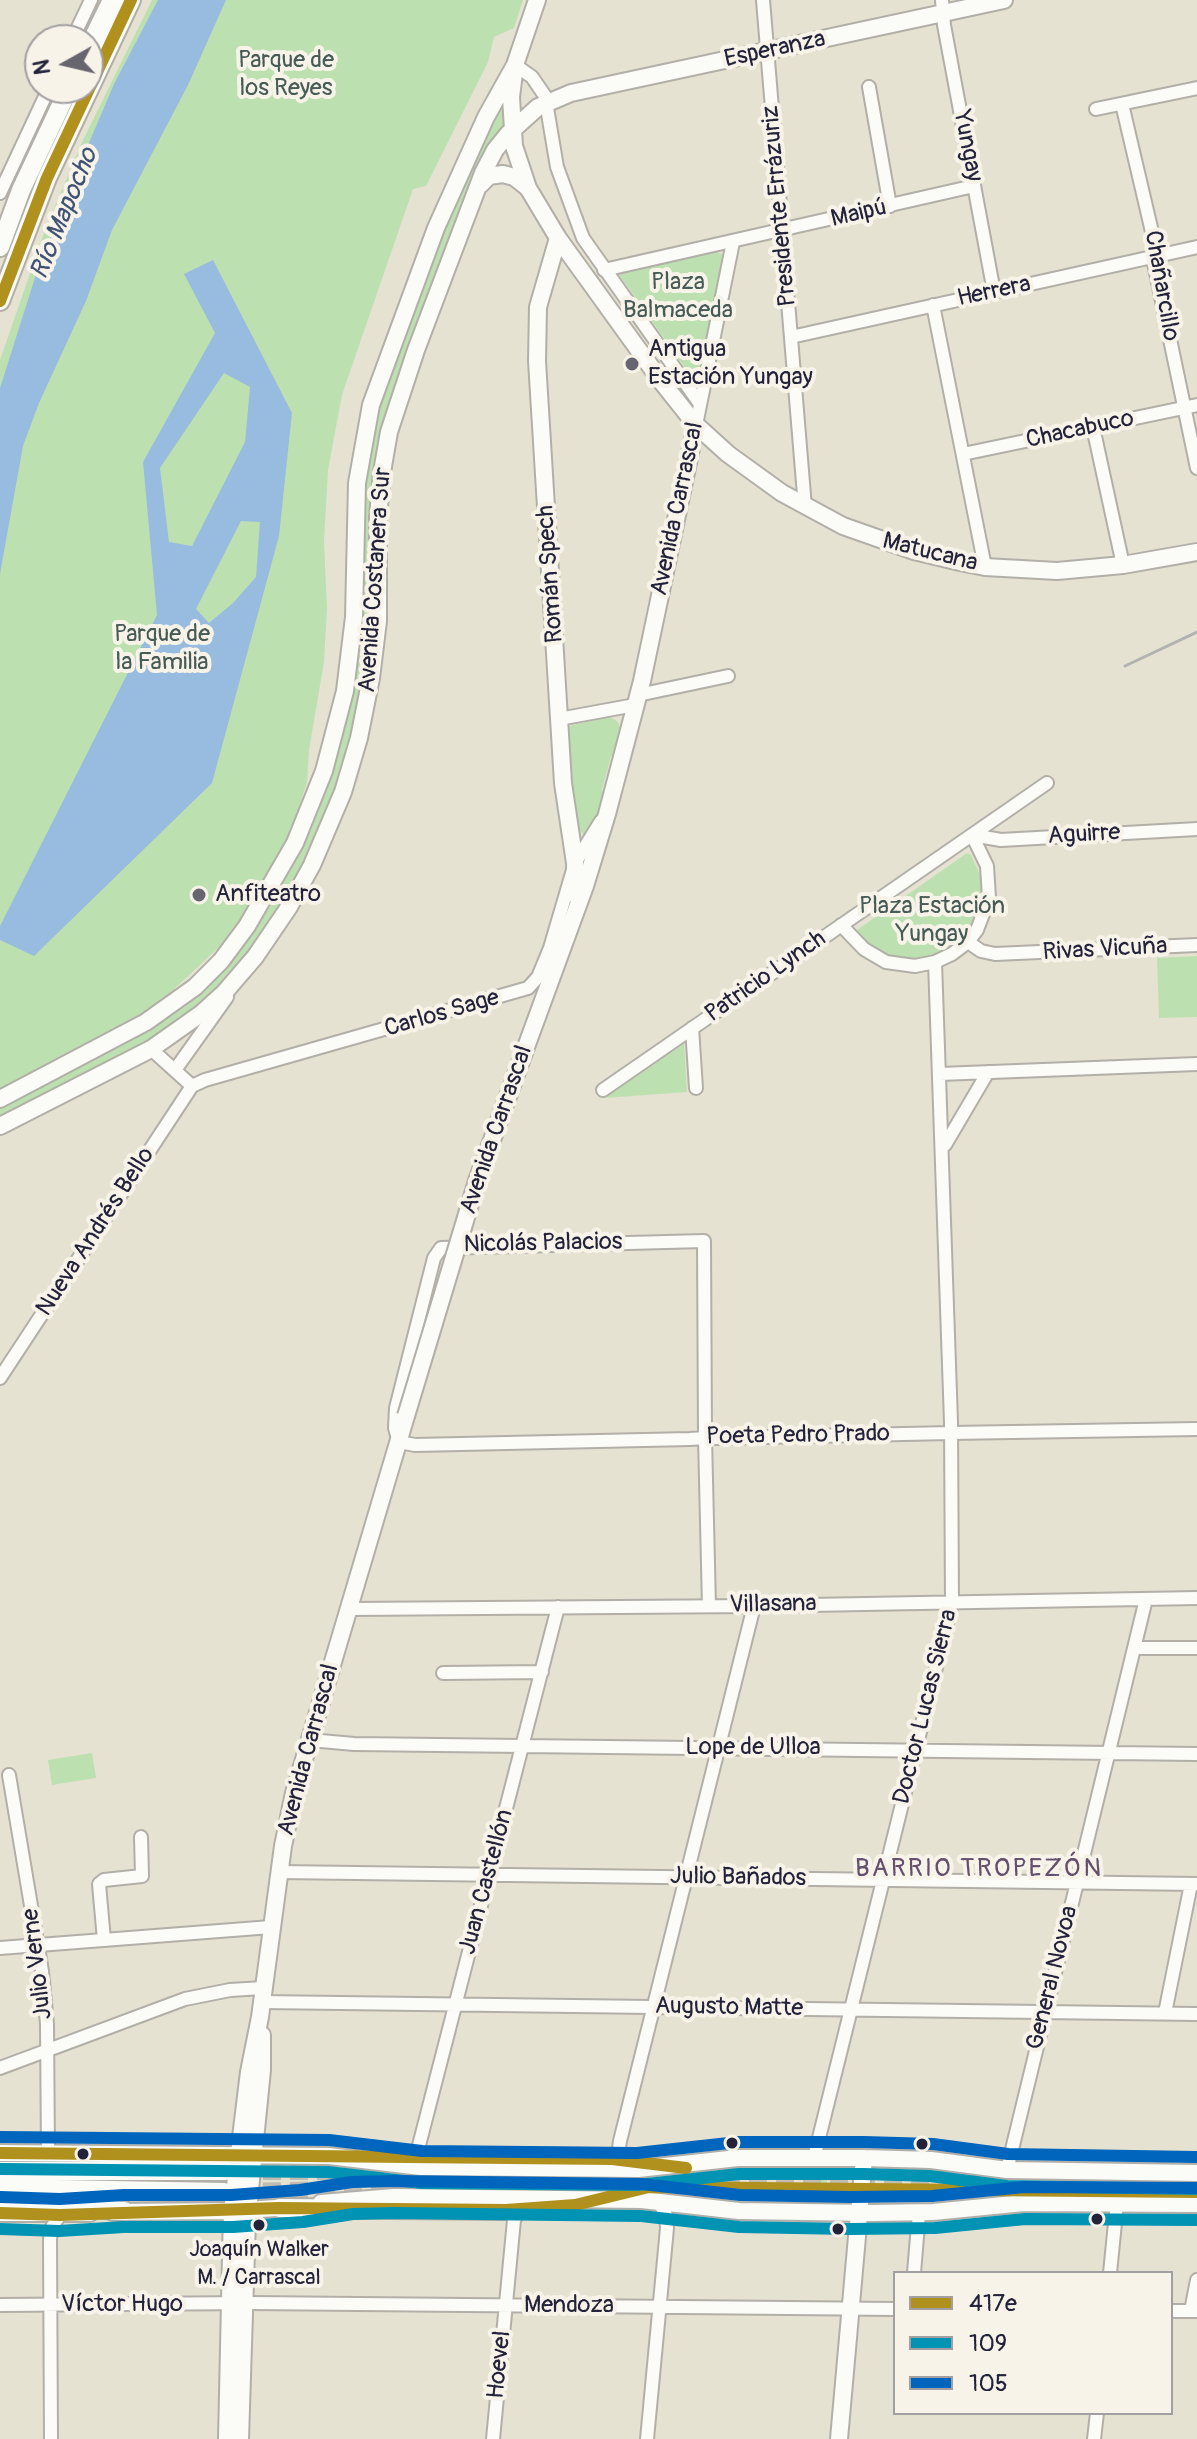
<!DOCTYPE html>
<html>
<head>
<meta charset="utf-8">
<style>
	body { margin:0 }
	#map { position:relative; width:1197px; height:2439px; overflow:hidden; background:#e6e2d2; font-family:Pangolin,sans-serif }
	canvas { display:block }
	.legend { position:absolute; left:893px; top:2271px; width:280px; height:144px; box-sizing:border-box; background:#f7f3e8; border:2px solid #a29fa3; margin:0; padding:10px 14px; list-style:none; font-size:24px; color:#22223b }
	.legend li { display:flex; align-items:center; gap:16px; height:40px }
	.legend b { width:40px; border:2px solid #a29fa3 }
	.north { position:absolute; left:24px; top:24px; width:80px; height:80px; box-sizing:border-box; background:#f7f3e8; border:2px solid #a29fa3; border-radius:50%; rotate:262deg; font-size:22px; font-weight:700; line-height:32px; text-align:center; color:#22223b }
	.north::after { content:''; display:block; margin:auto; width:28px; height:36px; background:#676570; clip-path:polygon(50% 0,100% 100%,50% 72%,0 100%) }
</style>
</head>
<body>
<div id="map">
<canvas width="1197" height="2439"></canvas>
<ul class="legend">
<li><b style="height:10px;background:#b0911d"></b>417e</li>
<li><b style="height:10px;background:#0093b3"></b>109</li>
<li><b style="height:10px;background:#0065bd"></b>105</li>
</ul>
<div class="north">N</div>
</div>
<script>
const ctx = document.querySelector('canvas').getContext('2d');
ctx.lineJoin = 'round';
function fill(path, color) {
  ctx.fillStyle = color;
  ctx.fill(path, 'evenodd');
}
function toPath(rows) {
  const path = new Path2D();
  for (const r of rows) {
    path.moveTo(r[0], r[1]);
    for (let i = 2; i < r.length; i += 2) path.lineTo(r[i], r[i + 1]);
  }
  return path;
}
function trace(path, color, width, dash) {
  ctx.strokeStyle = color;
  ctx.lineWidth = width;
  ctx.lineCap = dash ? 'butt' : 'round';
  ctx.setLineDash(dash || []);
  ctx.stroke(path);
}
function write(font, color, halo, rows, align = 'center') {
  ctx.font = font + ' Pangolin,sans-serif';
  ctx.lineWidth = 8;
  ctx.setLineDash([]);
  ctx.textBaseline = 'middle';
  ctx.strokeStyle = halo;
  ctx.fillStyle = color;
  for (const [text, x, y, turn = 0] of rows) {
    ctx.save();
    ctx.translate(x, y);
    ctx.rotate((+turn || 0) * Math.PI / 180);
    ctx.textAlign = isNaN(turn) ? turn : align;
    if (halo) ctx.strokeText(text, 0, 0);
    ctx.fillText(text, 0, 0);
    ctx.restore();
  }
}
const green = toPath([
	[152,0,523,0,514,28,494,37,488,62,426,186,413,189,342,395,328,470,324,541,327,608,324,662,309,750,307,782,289,840,235,932,152,1010,130,1025,0,1090,0,360,45,230,83,140],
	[504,102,507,126,399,384,375,540,367,690,328,828,254,954,190,1019,0,1122,0,1107,126,1043,185,1007,206,990,243,947,278,894,312,828,335,765,352,694,367,449,376,412,391,364,458,194,499,104],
	[716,252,722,254,724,259,697,385,618,273],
	[610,717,617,721,622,731,618,752,611,756,602,790,606,796,587,835,584,835,574,824,566,730,572,725],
	[967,853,971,855,980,875,982,902,974,925,956,947,928,960,896,960,876,952,856,934,857,930],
	[1197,956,1197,1017,1159,1018,1157,958],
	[684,1044,687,1092,605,1098],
	[92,1753,96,1778,52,1785,48,1760],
	[803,2163,827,2164,827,2194,839,2195,839,2207,803,2206]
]);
const water = toPath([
	[158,0,226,0,188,85,112,230,86,301,39,403,23,446,0,574,0,388,39,265,66,197,114,84],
	[213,260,292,413,279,536,212,783,34,956,0,940,0,926,157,615,143,462,215,333,184,274],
	[224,373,250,387,245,442,192,546,169,542,160,468],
	[241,521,260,522,256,577,233,603,209,623,196,609]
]);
const highwayTunnel = toPath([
	[1156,2167,1197,2163],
	[696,2168,986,2173],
	[236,2171,414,2171],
	[236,2192,545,2186,1197,2192],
	[506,2210,579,2204]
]);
const minor = toPath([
	[763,0,805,507],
	[942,0,944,25,994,292],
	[72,40,91,0],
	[515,65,532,77,545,96,557,167,583,238,700,404],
	[869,87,890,206],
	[1122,104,1156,249,1154,263,1197,468],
	[1096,109,1197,88],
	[0,193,49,88],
	[604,270,974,186],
	[933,305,985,567],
	[791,337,1197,247],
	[696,425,733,242],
	[1093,427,1123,565],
	[963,454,1197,405],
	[638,695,728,676],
	[559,719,635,705],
	[972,835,1001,840,1197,829],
	[841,925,864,949,886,962,915,966,935,962,952,954,968,942,977,930,989,898,987,866,972,835],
	[968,942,981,951,995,954,1197,945],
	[692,1028,696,1088],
	[151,1049,192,1086],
	[175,1070,227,997],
	[940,1074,1197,1064],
	[603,1090,1047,783],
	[945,1145,988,1072],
	[0,1378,192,1086,205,1080,528,988,538,977,550,948,575,863,601,821],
	[709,1606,705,1438,704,1241,441,1248,434,1258,396,1408,395,1428,399,1442,415,1445,690,1439,705,1438,717,1438,951,1433,1197,1429],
	[349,1609,754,1606,1197,1598],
	[1134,1648,1197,1648],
	[443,1673,542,1672],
	[310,1740,354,1744,1197,1754],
	[9,1775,42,1971,47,2024,48,2154],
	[279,1872,1197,1884],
	[104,1940,99,1884,104,1880,142,1876,141,1837],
	[0,1948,271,1927],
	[262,2002,1197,2014],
	[1165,2013,1191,1884],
	[0,2068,185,1999,230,1990,263,1988],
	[416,2157,558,1607],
	[814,2158,952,1603,951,1422,935,962],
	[616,2169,620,2141,754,1606],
	[1007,2170,1146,1599],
	[914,2273,919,2213],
	[1110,2273,1117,2203],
	[0,2305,251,2303,895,2309],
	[1171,2311,1196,2311],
	[1191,2311,1197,2280],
	[51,2439,50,2239,52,2227,60,2215],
	[493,2439,514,2220,526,2199],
	[647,2439,667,2228,666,2215,658,2201],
	[1094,2439,1097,2413]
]);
const major = toPath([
	[537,0,515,65,511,97,514,146,528,188,558,238,661,381,696,425,728,454,782,493,843,526,914,551,960,562,985,567,1057,571,1123,565,1197,552],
	[480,185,489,176,503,174,514,177,528,188],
	[558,238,538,307,537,361,563,783,575,863,576,896],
	[0,1099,146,1022,195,987,221,961,247,926,295,843,324,771,345,691,354,617,357,483,371,405,436,228,486,117,515,65],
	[0,1126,151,1049,202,1013,224,993,255,957,289,907,312,865,343,792,359,738,371,678,378,621,378,517,382,472,389,432,416,350,483,173,495,150,508,134,538,107,571,93,1004,0],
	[477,1181,585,886,607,814,642,681,696,425],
	[0,2153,329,2156,421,2167,638,2169,738,2158,864,2158,931,2160,1007,2170,1197,2173],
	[321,2203,394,2197,642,2200,739,2211,872,2213,933,2212,1024,2203,1197,2204],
	[113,2212,232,2211,290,2207],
	[0,2213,90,2213],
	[227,2439,232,2211,249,2072,260,2017,283,1846,294,1793,406,1416],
	[240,2439,247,2220,262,2070,262,2035],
	[839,2439,864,2158]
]);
const highway = toPath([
	[88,49,112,0],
	[0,247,21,190,69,88],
	[0,301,47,178,131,0],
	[416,2157,598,2158],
	[0,2171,226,2171],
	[0,2188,224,2192],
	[3,2198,124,2211],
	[279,2208,506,2210]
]);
const rail = toPath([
	[1125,666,1197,632]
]);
const majorBridge = toPath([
	[406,1416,477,1181]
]);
const bus1 = toPath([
	[0,301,47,178,131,0],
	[0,2153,612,2159,686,2168],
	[0,2213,60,2215,279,2208,506,2210,575,2205,649,2187,1197,2192]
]);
const bus2 = toPath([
	[0,2169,328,2172,421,2183,638,2185,739,2174,864,2174,930,2176,1007,2186,1197,2189],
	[0,2229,59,2231,124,2227,233,2227,303,2222,353,2214,394,2213,641,2216,739,2227,850,2229,935,2228,1025,2219,1197,2220]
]);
const bus3 = toPath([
	[0,2137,329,2140,422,2151,637,2153,738,2142,864,2142,933,2144,1008,2154,1197,2157],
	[1,2197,60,2199,124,2195,231,2195,300,2190,352,2182,394,2181,642,2184,740,2195,850,2197,932,2196,1024,2187,1197,2188]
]);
const markers = [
	[632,364,8,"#676570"],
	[199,895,8,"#676570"],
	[732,2143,7,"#22223b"],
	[922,2144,7,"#22223b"],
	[83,2154,7,"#22223b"],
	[1097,2219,7,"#22223b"],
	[259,2225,7,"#22223b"],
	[838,2229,7,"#22223b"]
];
const busNames = [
	["Joaquín Walker",259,2250],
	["M. / Carrascal",259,2278]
];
const streetNames = [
	["Esperanza",775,50,-12],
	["Yungay",967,146,79],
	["Presidente Errázuriz",780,206,-95],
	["Maipú",859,214,-13],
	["Chañarcillo",1161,286,80],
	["Herrera",994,292,-12],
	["Chacabuco",1080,430,-12],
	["Avenida Carrascal",678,509,-78],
	["Matucana",930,553,14],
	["Román Spech",551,574,-94],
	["Avenida Costanera Sur",376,580,-86],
	["Aguirre",1084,835,-3],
	["Rivas Vicuña",1105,950,-3],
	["Patricio Lynch",766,977,-35],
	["Carlos Sage",442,1014,-16],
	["Avenida Carrascal",497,1130,-71],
	["Nueva Andrés Bello",96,1232,-57],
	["Nicolás Palacios",543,1244,-1],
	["Poeta Pedro Prado",798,1436,-1],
	["Villasana",773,1605,-1],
	["Doctor Lucas Sierra",926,1707,-76],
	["Lope de Ulloa",753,1748],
	["Avenida Carrascal",309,1750,-75],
	["Julio Bañados",738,1878,1],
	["Juan Castellón",487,1882,-75],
	["Julio Verne",38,1964,-97],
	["General Novoa",1053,1978,-76],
	["Augusto Matte",729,2008,1],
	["Víctor Hugo",122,2305],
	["Mendoza",569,2306],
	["Hoevel",500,2365,-84]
];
const parkNames = [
	["Parque de",286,61],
	["los Reyes",286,89],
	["Plaza",678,283],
	["Balmaceda",678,311],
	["Parque de",162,635],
	["la Familia",162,663],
	["Plaza Estación",932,907],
	["Yungay",932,935]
];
const poiNames = [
	["Antigua",648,350],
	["Estación Yungay",648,378],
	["Anfiteatro",215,895]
];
const waterNames = [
	["Río Mapocho",65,214,-68]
];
const neighbourhoodNames = [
	["BARRIO TROPEZÓN",979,1869]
];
fill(green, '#bde0b1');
fill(water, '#98bcdf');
trace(highwayTunnel, '#bfbcb4', 18, [18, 9]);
trace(minor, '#b1afa7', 16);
trace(major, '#b1afa7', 20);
trace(highway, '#b1afa7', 22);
trace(minor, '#fbfbf8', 12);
trace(major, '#fbfbf8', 16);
trace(highway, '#fbfbf8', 18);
trace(rail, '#b3b2b3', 3);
trace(majorBridge, '#b1afa7', 20, []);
trace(majorBridge, '#fbfbf8', 16);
trace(bus1, '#b0911d', 12);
trace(bus2, '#0093b3', 12);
trace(bus3, '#0065bd', 12);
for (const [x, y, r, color] of markers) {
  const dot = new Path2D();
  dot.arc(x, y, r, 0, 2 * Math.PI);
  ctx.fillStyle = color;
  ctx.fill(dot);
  trace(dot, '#f7f3e8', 3);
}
write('22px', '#22223b', '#f7f3e8', busNames);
write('24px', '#22223b', '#f7f3e8', streetNames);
write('24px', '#465a56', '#f7f3e8', parkNames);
write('24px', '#22223b', '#f7f3e8', poiNames, 'left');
write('italic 26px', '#3f5276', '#f7f3e8', waterNames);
ctx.letterSpacing = '2px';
write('26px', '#644f6e', '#f7f3e8', neighbourhoodNames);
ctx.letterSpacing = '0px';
</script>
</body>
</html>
